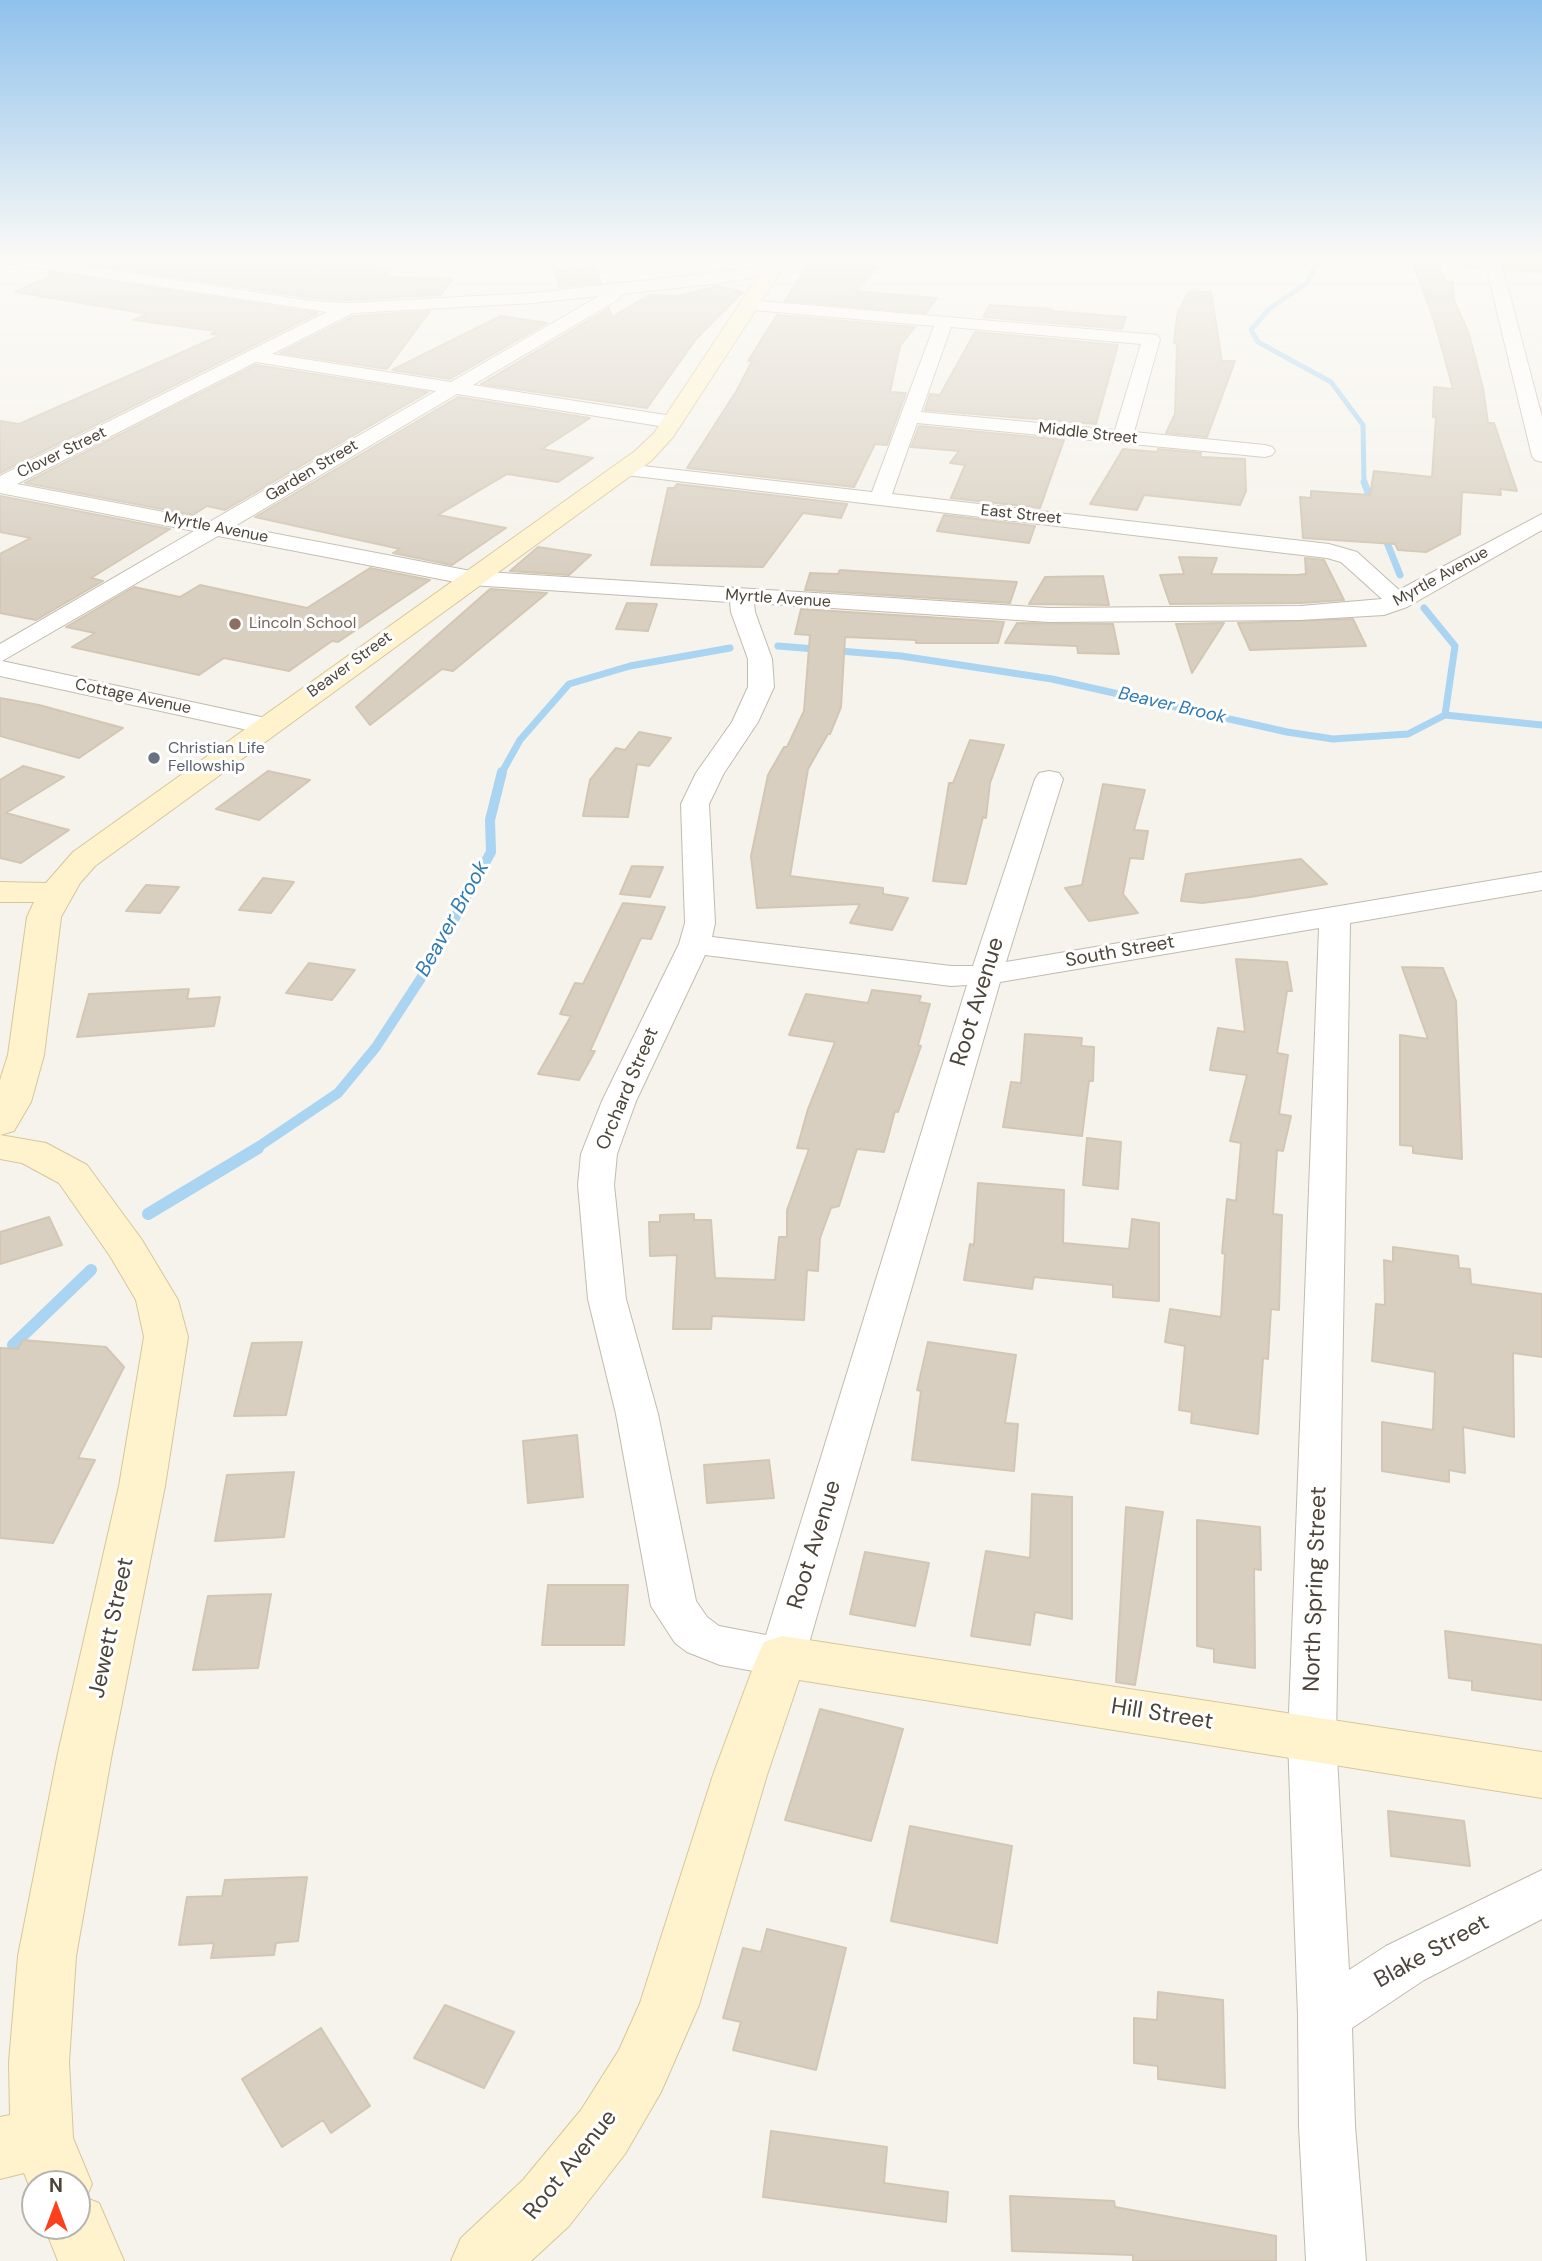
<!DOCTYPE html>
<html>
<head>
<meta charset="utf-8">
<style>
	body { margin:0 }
	#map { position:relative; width:1542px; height:2261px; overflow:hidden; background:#f6f3ec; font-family:"DM Sans",sans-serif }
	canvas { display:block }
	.north { position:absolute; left:21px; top:2170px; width:70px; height:70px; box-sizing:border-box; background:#fff; border:2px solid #b7b4b0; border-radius:50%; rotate:0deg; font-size:19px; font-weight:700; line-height:28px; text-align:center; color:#4b4439 }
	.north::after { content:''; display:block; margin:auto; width:24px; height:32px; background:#fc3f1d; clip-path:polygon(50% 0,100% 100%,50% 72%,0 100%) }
</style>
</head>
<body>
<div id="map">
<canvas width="1542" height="2261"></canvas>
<div class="north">N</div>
</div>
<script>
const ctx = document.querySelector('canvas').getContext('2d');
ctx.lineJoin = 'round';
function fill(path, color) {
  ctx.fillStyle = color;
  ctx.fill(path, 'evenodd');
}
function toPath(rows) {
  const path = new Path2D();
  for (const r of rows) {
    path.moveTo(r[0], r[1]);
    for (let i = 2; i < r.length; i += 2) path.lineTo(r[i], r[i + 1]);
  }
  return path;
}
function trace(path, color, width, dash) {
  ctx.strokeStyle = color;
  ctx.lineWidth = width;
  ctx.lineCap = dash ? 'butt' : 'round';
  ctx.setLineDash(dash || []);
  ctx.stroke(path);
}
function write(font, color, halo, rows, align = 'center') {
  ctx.font = font + ' "DM Sans",sans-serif';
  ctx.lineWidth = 6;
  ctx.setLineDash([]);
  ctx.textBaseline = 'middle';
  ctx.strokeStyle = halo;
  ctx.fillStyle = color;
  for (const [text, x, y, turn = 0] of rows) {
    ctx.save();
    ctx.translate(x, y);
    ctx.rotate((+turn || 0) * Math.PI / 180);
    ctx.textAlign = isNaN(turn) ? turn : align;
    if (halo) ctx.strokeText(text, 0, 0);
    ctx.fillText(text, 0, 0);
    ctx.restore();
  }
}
const green = toPath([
	[1461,258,1542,258,1542,273,1467,269]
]);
const streamFar3 = toPath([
	[1319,258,1307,283,1269,309,1251,330,1258,342,1331,382,1363,425,1364,483]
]);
const streamFar2 = toPath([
	[1364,482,1374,508],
	[1382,530,1400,575],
	[1424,608,1455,646,1445,715],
	[778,646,901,656,1052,679,1287,732,1333,739,1408,734,1445,715],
	[1445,715,1542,725],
	[501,774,520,740,569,684,630,666,730,648]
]);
const streamFar1 = toPath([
	[255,1149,338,1093,376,1047,425,972,491,852,490,820,502,772]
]);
const stream = toPath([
	[148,1214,258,1148],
	[13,1345,91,1270]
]);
const building = toPath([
	[51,258,322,258,314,265,393,269,384,277,453,279,441,295,349,300,312,298,51,258],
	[812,258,868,258,860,266,878,267,855,291,937,298,926,313,785,301,812,258],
	[1436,258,1446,282,1453,282,1454,300,1469,334,1483,388,1488,423,1494,423,1517,491,1500,489,1501,495,1462,492,1460,534,1426,552,1398,550,1395,544,1303,538,1300,497,1311,498,1311,491,1370,495,1374,471,1432,477,1436,417,1433,417,1434,387,1453,389,1434,320,1414,267,1436,258],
	[596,269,601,283,559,287,555,271,596,269],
	[49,272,318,313,0,473,0,421,19,424,221,335,211,334,216,331,133,320,148,314,15,292,49,277,49,272],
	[718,286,743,292,696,339,647,408,481,384,609,308,612,317,649,295,678,296,718,286],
	[1189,291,1211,292,1222,361,1235,361,1207,437,1166,433,1175,414,1177,343,1174,343,1177,315,1189,291],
	[990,305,1052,309,1051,311,1126,317,1122,329,983,317,990,305],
	[430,311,387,369,280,353,354,316,430,311],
	[777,315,915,327,900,346,890,392,906,393,887,445,875,444,854,487,687,468,737,390,752,361,748,361,777,315],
	[501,316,547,323,450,379,392,370,501,316],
	[975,332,1118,345,1096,424,925,410,930,394,940,395,975,332],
	[256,365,428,392,225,510,207,506,193,515,25,483,256,365],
	[458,397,590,418,542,449,593,458,558,482,507,474,438,515,506,528,452,565,393,553,400,549,255,517,458,397],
	[919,426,1064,440,1040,508,951,498,965,465,950,463,959,451,911,447,919,426],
	[1123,449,1157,452,1158,449,1201,453,1200,457,1245,459,1246,491,1240,505,1144,495,1137,510,1090,504,1123,449],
	[677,484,847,504,841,518,803,513,763,567,651,565,668,488,674,488,677,484],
	[0,496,170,529,91,578,103,581,36,620,0,613,0,554,31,538,0,532,0,496],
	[944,515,1035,526,1029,543,937,531,944,515],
	[538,547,591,555,569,575,510,571,538,547],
	[1179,557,1217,558,1211,574,1297,575,1306,574,1305,558,1324,560,1344,600,1300,603,1170,604,1160,575,1184,574,1179,557],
	[370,568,430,580,338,642,332,641,289,671,224,658,199,675,72,647,95,633,66,627,134,587,180,597,200,585,307,608,370,568],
	[840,570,1017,582,1010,603,805,590,810,573,838,574,840,570],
	[1103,576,1109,605,1029,604,1045,577,1103,576],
	[490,589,547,593,453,671,442,669,370,725,356,707,490,589],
	[627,603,657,604,648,631,616,629,627,603],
	[801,609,1004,622,998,643,916,643,916,640,845,637,841,707,830,734,828,734,808,769,790,876,883,888,883,894,908,898,892,930,850,923,860,904,757,908,751,856,768,775,784,747,787,747,804,711,810,635,795,634,801,609],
	[1353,619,1366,646,1250,650,1238,623,1353,619],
	[1017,623,1113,624,1119,654,1078,653,1077,646,1005,643,1017,623],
	[1224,623,1192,673,1176,624,1224,623],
	[0,698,39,705,123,728,79,758,0,736,0,698],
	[639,732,671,738,649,766,637,764,628,817,583,816,590,780,616,748,625,750,639,732],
	[970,740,1004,745,990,783,986,818,983,817,966,884,933,881,949,783,953,783,970,740],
	[23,766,64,777,6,813,69,830,21,863,0,858,0,780,23,766],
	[268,771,310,780,259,820,216,809,268,771],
	[1103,784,1145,790,1134,830,1148,831,1143,859,1130,858,1123,894,1138,913,1089,921,1065,888,1082,885,1103,784],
	[1301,859,1327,884,1250,897,1202,903,1181,901,1186,874,1301,859],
	[632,866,663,867,650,897,620,894,632,866],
	[263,878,294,882,271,913,239,910,263,878],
	[146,885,179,887,160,913,126,911,146,885],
	[623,903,665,907,651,939,641,938,590,1051,595,1051,579,1080,538,1074,571,1016,560,1014,575,983,583,984,623,903],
	[1236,959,1287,962,1292,991,1287,991,1277,1053,1288,1055,1279,1114,1291,1116,1283,1151,1277,1150,1273,1214,1282,1215,1279,1310,1271,1309,1268,1359,1263,1358,1258,1434,1191,1423,1192,1412,1179,1410,1185,1346,1165,1342,1170,1309,1221,1317,1225,1254,1222,1253,1227,1199,1236,1201,1241,1143,1230,1141,1247,1075,1210,1070,1218,1028,1245,1032,1236,959],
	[309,963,355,970,332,1000,286,993,309,963],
	[1402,967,1443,968,1456,1001,1462,1159,1413,1153,1413,1146,1400,1145,1400,1035,1428,1039,1402,967],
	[189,989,187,999,220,997,214,1026,77,1037,89,994,189,989],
	[872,990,921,996,919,1002,930,1004,918,1045,921,1046,898,1112,895,1111,884,1152,857,1149,839,1206,831,1208,820,1238,818,1271,807,1270,804,1320,712,1316,711,1329,673,1329,677,1255,650,1256,649,1222,660,1222,660,1215,694,1214,694,1220,711,1220,715,1278,775,1280,779,1237,787,1237,787,1210,809,1149,797,1148,808,1109,835,1042,789,1035,806,994,868,1003,872,990],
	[1025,1034,1082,1038,1081,1046,1094,1047,1093,1081,1089,1081,1082,1136,1003,1127,1011,1082,1021,1083,1025,1034],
	[1087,1138,1121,1142,1118,1189,1083,1185,1087,1138],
	[978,1183,1064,1190,1063,1243,1129,1249,1132,1219,1159,1223,1159,1301,1113,1297,1113,1285,1034,1277,1032,1289,964,1280,970,1244,974,1245,978,1183],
	[49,1217,62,1245,0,1264,0,1232,49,1217],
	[1393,1247,1458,1256,1459,1268,1470,1269,1471,1284,1542,1294,1542,1357,1513,1353,1514,1437,1463,1427,1465,1473,1449,1470,1449,1482,1382,1471,1382,1422,1433,1430,1435,1372,1372,1361,1376,1304,1385,1305,1384,1260,1393,1262,1393,1247],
	[23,1340,106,1347,124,1367,78,1458,95,1460,53,1543,0,1538,0,1348,18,1349,23,1340],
	[302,1342,286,1415,234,1416,252,1343,302,1342],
	[928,1342,1016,1355,1005,1423,1018,1424,1014,1471,912,1460,921,1391,917,1390,928,1342],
	[577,1435,583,1497,528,1503,523,1441,577,1435],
	[769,1460,774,1498,707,1503,704,1465,769,1460],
	[294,1472,284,1537,215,1541,227,1475,294,1472],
	[1032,1494,1072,1497,1072,1619,1035,1612,1030,1645,971,1636,986,1551,1030,1558,1032,1494],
	[1126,1507,1163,1512,1135,1685,1116,1682,1126,1507],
	[1197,1520,1260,1527,1261,1570,1254,1569,1255,1668,1214,1662,1214,1649,1197,1646,1197,1520],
	[865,1552,929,1563,915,1626,850,1614,865,1552],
	[548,1585,628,1585,624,1645,542,1645,548,1585],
	[271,1594,258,1668,193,1670,208,1596,271,1594],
	[1445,1631,1542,1645,1542,1700,1472,1690,1472,1681,1449,1678,1445,1631],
	[820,1709,903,1729,871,1841,785,1820,820,1709],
	[1388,1811,1464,1821,1470,1866,1391,1856,1388,1811],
	[910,1826,1012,1846,997,1943,891,1921,910,1826],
	[307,1877,298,1941,276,1943,274,1955,211,1958,214,1943,179,1945,187,1897,222,1896,225,1880,307,1877],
	[767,1929,846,1948,816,2070,733,2050,741,2022,723,2018,743,1948,761,1952,767,1929],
	[1158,1992,1223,2000,1225,2088,1158,2079,1158,2066,1134,2063,1134,2018,1157,2020,1158,1992],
	[445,2005,514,2032,484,2088,414,2058,445,2005],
	[321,2028,370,2106,331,2133,323,2120,282,2147,242,2079,321,2028],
	[771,2131,887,2147,884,2183,948,2192,946,2222,763,2197,771,2131],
	[1010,2196,1114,2201,1115,2207,1276,2236,1276,2261,1133,2261,1133,2255,1012,2251,1010,2196]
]);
const street = toPath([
	[0,258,35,258,312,301,349,303,533,293,780,265,782,269,774,274,713,284,621,294,619,299,473,385,672,416,679,418,682,422,679,426,672,428,457,394,235,526,471,571,1049,608,1300,606,1382,599,1341,562,1327,558,618,474,615,470,618,466,625,464,872,492,934,326,742,309,739,305,748,300,1157,335,1160,339,1134,432,1265,445,1272,447,1275,451,1272,455,1265,457,917,423,892,494,1329,544,1357,552,1399,590,1542,514,1542,530,1407,607,1384,615,1300,620,1049,622,754,603,755,612,772,659,774,687,758,722,724,773,709,804,715,923,712,937,951,966,973,966,1035,779,1039,773,1049,771,1059,773,1063,779,1006,962,1542,872,1542,890,1350,923,1336,1739,1349,1970,1386,1946,1542,1870,1542,1919,1424,1980,1352,2028,1355,2126,1366,2261,1306,2261,1299,2126,1298,2016,1288,1739,1319,928,1000,982,805,1657,798,1670,782,1676,720,1665,687,1652,675,1643,651,1606,616,1414,588,1299,578,1185,581,1154,602,1101,679,944,685,923,681,804,696,773,732,722,748,687,748,659,731,612,730,602,471,585,218,536,2,661,275,720,279,726,275,732,266,734,0,676,0,644,194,531,0,493,0,476,327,312,5,263,0,262,0,258],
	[599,296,451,382,272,354,353,313,533,303,599,296],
	[951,327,1141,344,1115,430,921,412,951,327],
	[256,362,436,391,211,521,17,484,256,362],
	[705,955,951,986,967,985,766,1635,719,1626,707,1617,696,1601,658,1414,626,1299,614,1185,617,1154,636,1101,705,955],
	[1494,261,1502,266,1542,417,1542,462,1535,460,1532,456,1486,266,1494,261]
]);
const secondary = toPath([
	[782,258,804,258,780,273,774,282,673,437,651,461,95,866,80,883,61,917,44,1055,31,1102,14,1131,0,1135,0,1080,8,1055,27,917,34,902,0,902,0,882,46,883,73,852,635,451,654,433,759,275,768,265,782,258],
	[0,1135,46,1143,87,1165,142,1240,178,1300,188,1337,165,1486,112,1753,76,1956,69,2062,73,2138,92,2184,86,2198,99,2203,124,2261,58,2261,44,2226,77,2226,77,2184,35,2184,35,2200,24,2173,0,2179,0,2117,10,2115,9,2062,18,1956,58,1753,119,1486,144,1337,136,1300,110,1256,59,1183,22,1163,0,1159,0,1135],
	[782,1636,1542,1752,1542,1798,799,1680,767,1775,699,2005,661,2092,625,2154,569,2226,531,2261,451,2261,461,2238,523,2180,581,2110,619,2050,640,2003,713,1775,757,1657,764,1642,782,1636]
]);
const markers = [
	[235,624,7,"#8d6e63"],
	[154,758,7,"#6b7280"]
];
const farStreetnames = [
	["Middle Street",1088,434,6],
	["Clover Street",62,453,-26],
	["Garden Street",312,471,-31],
	["East Street",1021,515,6],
	["Myrtle Avenue",216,528,11],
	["Myrtle Avenue",1441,577,-29],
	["Myrtle Avenue",778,599,4],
	["Beaver Street",350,665,-36],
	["Cottage Avenue",133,697,12]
];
const farEducationnames = [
	["Lincoln School",249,624]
];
const farWorshipnames = [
	["Christian Life",168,749],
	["Fellowship",168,767]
];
const farWaternames = [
	["Beaver Brook",1172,706,13]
];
const streetNames = [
	["South Street",1120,952,-10],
	["Orchard Street",628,1089,-67]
];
const waterNames = [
	["Beaver Brook",453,919,-61]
];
const nearStreetnames = [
	["Root Avenue",978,1002,-73],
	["Root Avenue",815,1545,-73],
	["North Spring Street",1316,1589,-88],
	["Jewett Street",112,1628,-78],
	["Hill Street",1162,1715,9],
	["Blake Street",1432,1952,-29],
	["Root Avenue",571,2165,-51]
];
fill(green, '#d2eab5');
trace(streamFar3, '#a9d4f2', 5);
trace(streamFar2, '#a9d4f2', 7);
trace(streamFar1, '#a9d4f2', 10);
trace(stream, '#a9d4f2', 12);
fill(building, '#d8cfc1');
trace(building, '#d3c7b4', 2);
trace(street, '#c2bbae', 2);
trace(secondary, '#d6c79b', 2);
fill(street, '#fff');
fill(secondary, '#fff3cd');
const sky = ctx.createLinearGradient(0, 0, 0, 574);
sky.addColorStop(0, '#8fc1ec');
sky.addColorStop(0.45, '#fbfaf6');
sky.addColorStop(1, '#fbfaf600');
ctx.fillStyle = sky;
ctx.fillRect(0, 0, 1542, 574);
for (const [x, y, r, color] of markers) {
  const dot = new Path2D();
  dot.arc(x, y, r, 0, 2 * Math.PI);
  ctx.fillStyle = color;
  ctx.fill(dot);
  trace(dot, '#fff', 2.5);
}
write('16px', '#4b4439', '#fff', farStreetnames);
write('16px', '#785e54', '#fff', farEducationnames, 'left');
write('16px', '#5b616d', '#fff', farWorshipnames, 'left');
write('italic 18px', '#2e7ab2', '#fff', farWaternames);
write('19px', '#4b4439', '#fff', streetNames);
write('italic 21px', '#2e7ab2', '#fff', waterNames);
write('23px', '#4b4439', '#fff', nearStreetnames);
</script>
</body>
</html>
